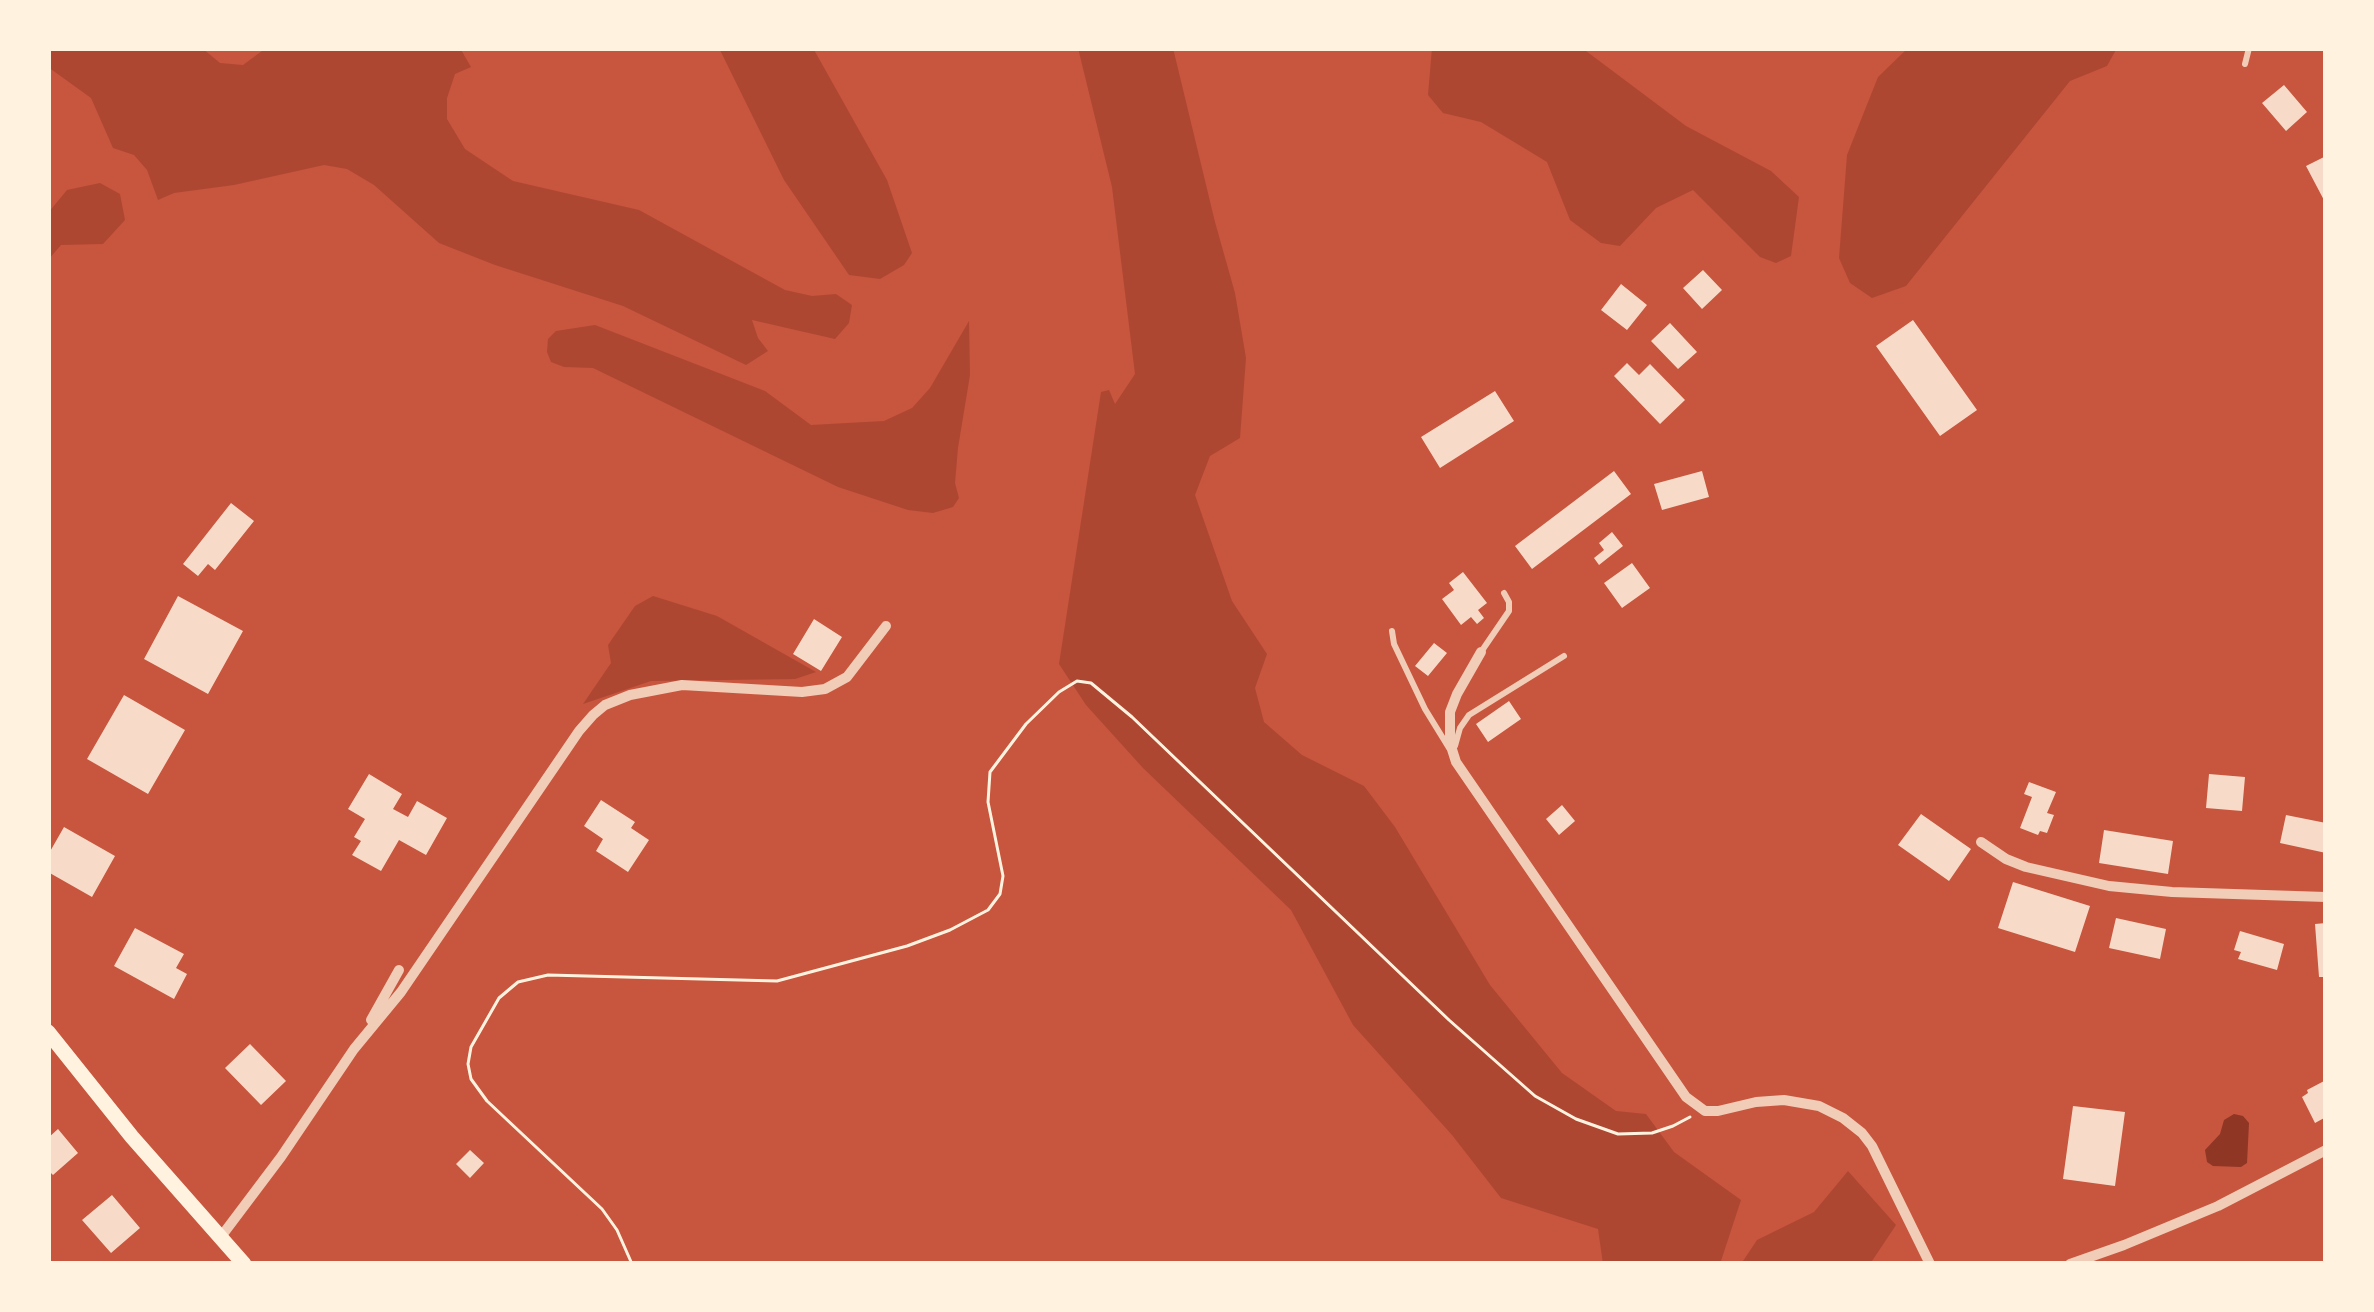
<!DOCTYPE html>
<html>
<head>
<meta charset="utf-8">
<style>
	body { margin:0 }
	#map { position:relative; width:2374px; height:1312px; overflow:hidden; background:#c8553d; font-family:Montserrat,sans-serif }
	canvas { display:block }
	.frame { position:absolute; inset:0; border:51px solid #fff3e0; pointer-events:none }
</style>
</head>
<body>
<div id="map">
<canvas width="2374" height="1312"></canvas>
<div class="frame"></div>
</div>
<script>
const ctx = document.querySelector('canvas').getContext('2d');
ctx.lineJoin = 'round';
function fill(path, color) {
  ctx.fillStyle = color;
  ctx.fill(path, 'evenodd');
}
function toPath(rows) {
  const path = new Path2D();
  for (const r of rows) {
    path.moveTo(r[0], r[1]);
    for (let i = 2; i < r.length; i += 2) path.lineTo(r[i], r[i + 1]);
  }
  return path;
}
function trace(path, color, width, dash) {
  ctx.strokeStyle = color;
  ctx.lineWidth = width;
  ctx.lineCap = dash ? 'butt' : 'round';
  ctx.setLineDash(dash || []);
  ctx.stroke(path);
}
const green = toPath([
	[48,48,202,48,220,63,243,65,266,48,460,48,471,67,455,74,447,98,447,119,465,149,513,181,639,210,785,290,812,296,836,294,852,305,849,323,835,339,752,320,758,338,768,351,746,365,623,306,495,265,439,243,374,185,347,169,324,165,234,185,174,193,158,200,147,170,134,155,113,148,91,98,48,67],
	[719,48,813,48,887,180,912,253,904,265,880,279,849,275,784,180],
	[1078,48,1173,48,1215,222,1235,293,1246,358,1240,438,1210,456,1195,495,1232,601,1267,654,1255,688,1264,722,1302,755,1364,786,1395,827,1490,985,1562,1073,1616,1111,1646,1114,1674,1152,1741,1200,1720,1264,1603,1264,1598,1229,1501,1198,1452,1135,1353,1025,1291,910,1143,768,1086,705,1059,664,1101,392,1109,390,1115,404,1135,374,1112,187],
	[1432,48,1582,48,1686,126,1771,171,1799,197,1791,256,1776,263,1760,257,1693,190,1656,208,1620,246,1601,243,1570,220,1547,162,1481,122,1443,113,1428,95],
	[1908,48,2117,48,2107,66,2070,81,1906,286,1872,298,1850,283,1839,258,1847,155,1878,77],
	[100,183,120,194,125,220,103,244,61,245,48,260,48,213,67,190],
	[969,321,970,375,958,448,955,483,959,498,953,507,933,513,908,510,838,487,593,368,564,367,551,362,547,352,548,339,556,331,595,325,765,391,811,425,884,421,912,408,930,388],
	[653,596,717,616,816,672,795,679,651,681,583,704,611,663,608,645,635,606],
	[1848,1171,1896,1225,1870,1264,1741,1264,1757,1240,1814,1212]
]);
const water = toPath([
	[2234,1114,2243,1116,2249,1123,2247,1163,2241,1167,2213,1166,2207,1162,2205,1150,2220,1134,2224,1120]
]);
const building = toPath([
	[2284,85,2307,112,2286,131,2262,103],
	[2326,156,2326,204,2306,166],
	[1703,270,1722,290,1702,309,1683,288],
	[1621,284,1647,305,1627,330,1601,310],
	[1913,320,1977,410,1940,436,1876,346],
	[1670,323,1697,352,1678,369,1651,341],
	[1627,363,1639,375,1650,364,1685,400,1660,424,1614,376],
	[1495,391,1514,421,1440,468,1421,437],
	[1614,471,1631,494,1532,569,1515,546],
	[1702,471,1709,497,1662,510,1654,484],
	[231,503,254,521,215,570,208,564,198,576,183,564],
	[1612,532,1623,546,1599,565,1594,558,1604,550,1599,543],
	[1632,563,1650,588,1622,608,1604,583],
	[1463,572,1487,603,1478,610,1484,618,1477,624,1471,617,1461,625,1442,599,1454,590,1449,583],
	[178,596,243,631,208,694,144,659],
	[814,619,842,637,821,671,793,654],
	[1434,643,1447,653,1428,676,1415,666],
	[124,695,185,730,148,794,87,759],
	[1509,701,1521,719,1488,742,1476,724],
	[369,774,402,794,393,809,408,817,417,801,447,818,426,855,399,840,381,871,352,855,361,841,354,837,365,819,348,809],
	[2209,774,2245,777,2242,811,2206,808],
	[2029,782,2056,792,2047,813,2054,815,2047,833,2040,831,2038,835,2020,828,2032,797,2024,794],
	[601,800,635,822,631,828,649,840,628,872,596,851,603,839,584,826],
	[1562,805,1575,821,1559,835,1546,819],
	[1921,814,1971,849,1949,881,1898,845],
	[2286,815,2326,823,2326,853,2280,843],
	[64,827,115,856,92,897,48,872,48,855],
	[2104,830,2173,841,2168,874,2099,863],
	[2013,882,2090,906,2075,952,1998,928],
	[2116,918,2166,929,2160,959,2109,948],
	[2326,923,2326,977,2319,977,2315,924],
	[135,928,184,954,176,968,187,974,174,999,114,966],
	[2240,931,2284,944,2277,970,2238,959,2241,952,2234,950],
	[250,1044,286,1081,261,1105,225,1068],
	[2326,1080,2326,1117,2315,1123,2302,1097,2308,1093,2307,1090],
	[2073,1106,2125,1112,2115,1186,2063,1179],
	[58,1129,78,1153,53,1175,48,1170,48,1138],
	[470,1150,484,1163,470,1178,456,1164],
	[112,1195,140,1228,111,1253,82,1220]
]);
const path = toPath([
	[632,1264,617,1230,602,1209,487,1101,471,1079,468,1064,471,1047,499,998,518,982,548,975,777,981,907,946,950,930,988,910,1000,894,1003,876,988,802,990,772,1026,724,1059,692,1077,681,1091,683,1132,717,1449,1020,1535,1096,1576,1119,1618,1134,1652,1133,1673,1126,1690,1117]
]);
const service = toPath([
	[2245,64,2249,48],
	[1392,631,1394,644,1425,709,1449,748],
	[1481,652,1509,611,1509,602,1504,593],
	[1455,746,1460,728,1469,715,1564,656]
]);
const minor = toPath([
	[1481,652,1457,694,1450,712,1450,743,1456,762,1686,1097,1705,1111,1718,1111,1756,1102,1784,1100,1819,1106,1843,1118,1862,1133,1872,1146,1930,1264],
	[1981,842,2006,859,2026,867,2109,886,2172,892,2326,897],
	[371,1020,399,970],
	[220,1238,281,1157,354,1049,401,992,579,731,593,715,605,705,630,695,682,685,802,692,825,689,847,677,886,626],
	[2070,1264,2124,1245,2218,1206,2326,1150]
]);
const secondary = toPath([
	[48,1032,132,1137,244,1264]
]);
fill(green, '#ae4732');
fill(water, '#8f3625');
fill(building, '#f7dbc8');
trace(path, '#fff3e0', 3);
trace(service, '#f1ccb7', 6);
trace(minor, '#f1ccb7', 10);
trace(secondary, '#fff3e0', 15);
</script>
</body>
</html>
